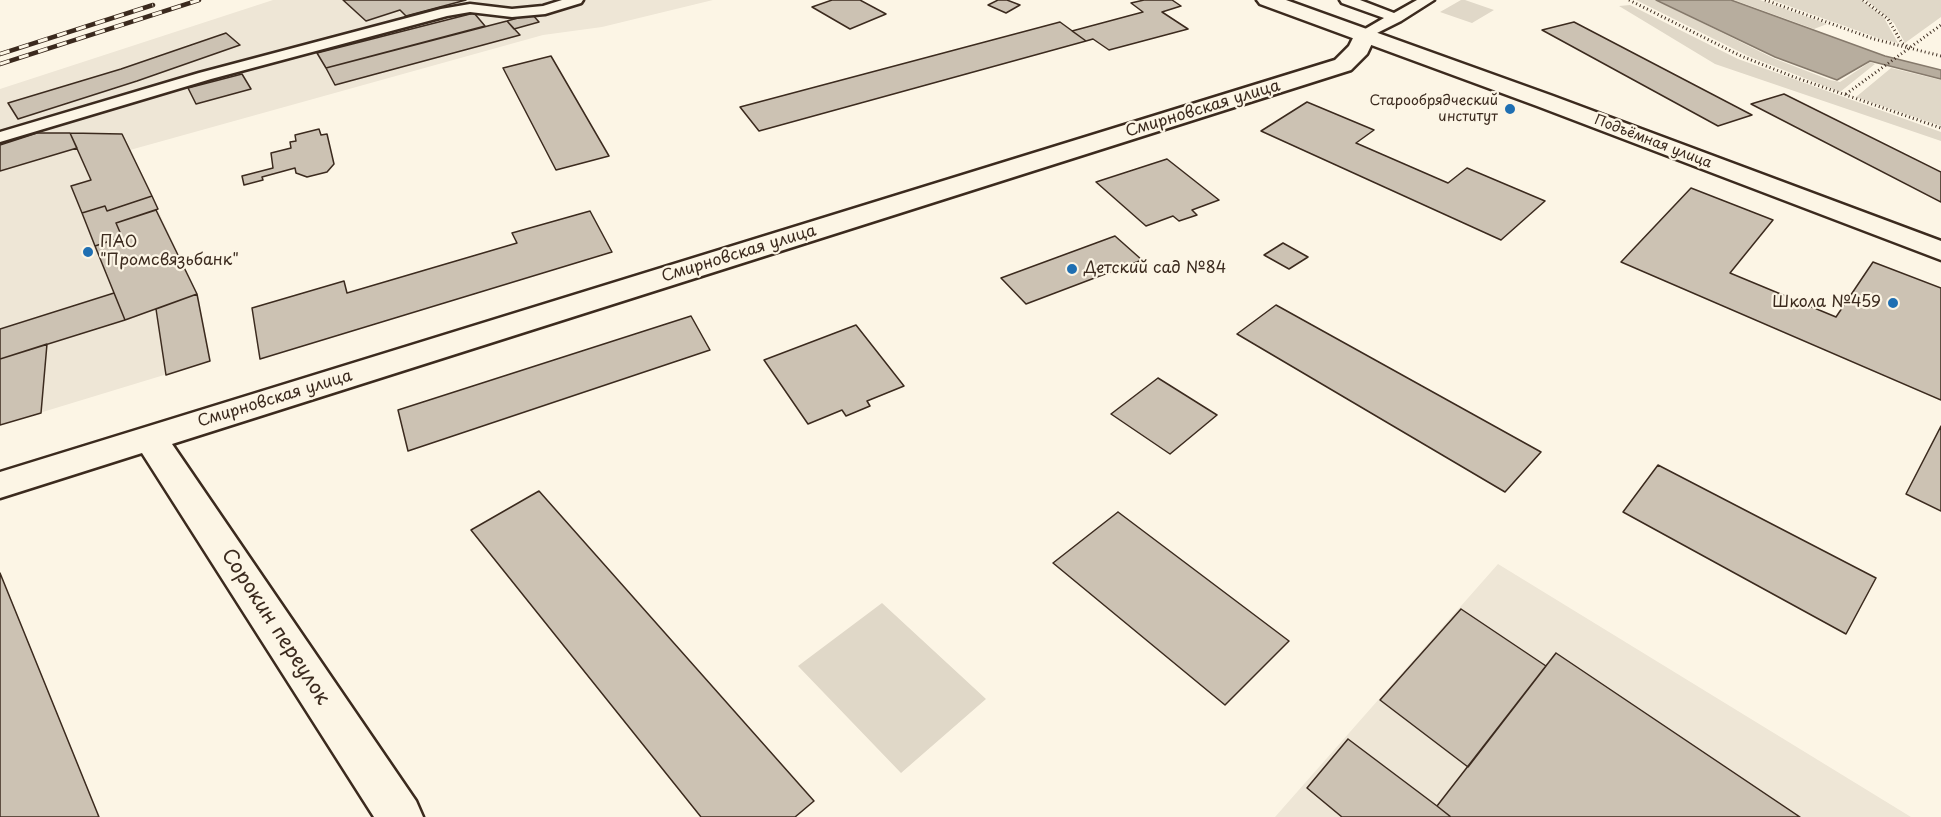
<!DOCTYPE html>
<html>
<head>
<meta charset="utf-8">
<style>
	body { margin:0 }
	canvas { display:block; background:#fcf5e5 }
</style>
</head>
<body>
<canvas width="1941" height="817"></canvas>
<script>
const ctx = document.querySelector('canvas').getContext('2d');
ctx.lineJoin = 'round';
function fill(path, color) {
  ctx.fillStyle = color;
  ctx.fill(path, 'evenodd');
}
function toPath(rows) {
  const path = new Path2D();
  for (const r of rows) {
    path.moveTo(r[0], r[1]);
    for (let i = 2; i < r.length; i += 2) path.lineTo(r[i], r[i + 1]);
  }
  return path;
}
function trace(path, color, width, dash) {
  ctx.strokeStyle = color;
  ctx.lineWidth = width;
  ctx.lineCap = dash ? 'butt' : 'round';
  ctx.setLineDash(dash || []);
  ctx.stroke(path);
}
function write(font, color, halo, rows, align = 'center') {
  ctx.font = font + ' "Playpen Sans",sans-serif';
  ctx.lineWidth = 4.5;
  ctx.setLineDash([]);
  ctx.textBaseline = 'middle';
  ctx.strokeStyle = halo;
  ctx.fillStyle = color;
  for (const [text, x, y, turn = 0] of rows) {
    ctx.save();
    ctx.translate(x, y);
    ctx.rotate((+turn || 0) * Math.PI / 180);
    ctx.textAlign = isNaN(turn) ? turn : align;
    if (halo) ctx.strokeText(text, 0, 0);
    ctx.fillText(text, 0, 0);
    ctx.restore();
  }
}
const built = toPath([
	[273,0,713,0,602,27,543,35,130,150,197,294,210,361,0,425,0,89],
	[1498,564,1911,817,1275,817]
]);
const green = toPath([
	[1461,0,1465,0,1494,10,1472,23,1440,12],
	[1636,0,1656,0,1773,58,1830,80,1840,82,1870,62,1875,64,1840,92,1748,56],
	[1734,0,1760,0,1827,24,1814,29],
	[1772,0,1861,0,1883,16,1898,43,1878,38],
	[1866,0,1941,0,1941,17,1905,43,1894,23],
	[1630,5,1738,59,1941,132,1941,141,1715,64,1619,6],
	[1891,68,1941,80,1941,126,1856,97],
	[882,603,986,699,901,773,798,666]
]);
const water = toPath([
	[1656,0,1731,0,1885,56,1941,70,1941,79,1870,61,1837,80,1775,57,1656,0]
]);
const building = toPath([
	[343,0,466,0,406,16,400,10,366,21,343,0],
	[832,0,860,0,886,14,850,29,812,7,832,0],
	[998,0,1007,0,1020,5,1006,13,988,5,998,0],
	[1144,0,1172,0,1181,6,1162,12,1188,29,1109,50,1093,39,1086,41,1072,31,1143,12,1131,3,1144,0],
	[474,13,485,26,326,68,317,53,474,13],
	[532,14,539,22,514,29,507,21,532,14],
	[507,21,520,35,335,85,326,68,507,21],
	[1060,22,1086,41,759,131,740,107,1060,22],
	[1574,22,1752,115,1718,126,1542,30,1574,22],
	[226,33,240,45,137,81,18,119,8,103,121,69,226,33],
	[551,56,609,156,556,170,503,68,551,56],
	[242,74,251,89,196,104,188,88,242,74],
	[1784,94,1941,172,1941,202,1751,104,1784,94],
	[1307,102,1374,130,1356,143,1448,183,1467,168,1545,201,1501,240,1261,131,1307,102],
	[319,129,321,135,327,134,334,164,327,172,307,177,296,173,295,168,262,177,263,180,244,185,242,176,273,168,271,153,291,148,290,142,296,141,295,135,319,129],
	[37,133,70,133,77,148,0,171,0,145,37,133],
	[70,133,122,134,152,196,107,211,105,206,82,213,71,186,91,180,70,133],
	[1167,159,1219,200,1192,210,1197,215,1179,221,1173,216,1146,226,1096,182,1167,159],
	[1691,188,1773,220,1730,273,1836,317,1873,262,1941,288,1941,400,1621,262,1691,188],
	[152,196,158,209,116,223,122,237,95,246,82,213,105,206,107,211,152,196],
	[156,210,197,294,125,320,95,246,122,237,116,223,156,210],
	[590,211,612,252,260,359,252,308,344,281,347,293,517,243,512,233,590,211],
	[1115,236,1142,260,1026,304,1001,278,1115,236],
	[1283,243,1308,257,1289,269,1264,255,1283,243],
	[114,293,125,320,0,359,0,329,114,293],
	[197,294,210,361,166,375,156,309,197,294],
	[1276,305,1541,452,1505,492,1237,334,1276,305],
	[691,316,710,350,408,451,398,410,691,316],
	[856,325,904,386,867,401,870,406,846,416,842,410,808,424,764,360,856,325],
	[47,344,41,413,0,425,0,359,47,344],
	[1158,378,1217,415,1170,454,1111,414,1158,378],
	[1941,426,1941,511,1906,494,1941,426],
	[1658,465,1876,578,1846,634,1623,512,1658,465],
	[539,491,814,801,795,817,701,817,471,530,539,491],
	[1118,512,1289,641,1225,705,1053,563,1118,512],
	[0,573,99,817,0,817,0,573],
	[1461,609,1546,666,1468,767,1380,700,1461,609],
	[1556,653,1800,817,1451,817,1437,806,1556,653],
	[1348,739,1437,806,1451,817,1342,817,1307,788,1348,739]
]);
const path = toPath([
	[1629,0,1741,56,1794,77,1941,128],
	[1765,0,1874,39,1941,56],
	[1863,0,1888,19,1902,43,1907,46],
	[1846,94,1941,25]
]);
const lane = toPath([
	[562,0,583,0,581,3,545,14,512,17,470,12,447,16,211,79,0,142,0,132,199,73,441,9,470,4,512,9,543,6,562,0],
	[1340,0,1360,0,1394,13,1417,0,1434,0,1401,21,1365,39,1360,38,1358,35,1360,32,1384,18,1342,3,1340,0]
]);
const street = toPath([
	[1365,29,1373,30,1376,35,1367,54,1351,70,172,444,416,801,423,817,374,817,142,453,0,498,0,472,1335,60,1349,46,1357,30,1365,29]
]);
const secondary = toPath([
	[1257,0,1286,0,1553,96,1941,241,1941,260,1537,106,1260,4,1257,0]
]);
const rail = toPath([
	[0,54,153,5],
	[0,64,199,0]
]);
const markers = [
	[1510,109,6,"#1f6fb2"],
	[88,252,6,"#1f6fb2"],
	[1072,269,6,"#1f6fb2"],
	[1893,303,6,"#1f6fb2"]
];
const farPoinames = [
	["Старообрядческий",1498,101],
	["институт",1498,117]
];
const farStreetnames = [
	["Подъёмная улица",1653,142,21]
];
const streetNames = [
	["Смирновская улица",1203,109,-17],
	["Смирновская улица",739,254,-17],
	["Смирновская улица",275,399,-17]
];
const poiNames = [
	["ПАО",100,243],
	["\"Промсвязьбанк\"",100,261],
	["Детский сад №84",1084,269],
	["Школа №459",1881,303,"right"]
];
const nearStreetnames = [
	["Сорокин переулок",275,627,57]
];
fill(built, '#eee6d6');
fill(green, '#e0d8c8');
fill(water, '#b7ad9e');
trace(water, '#85796b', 1.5);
fill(building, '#ccc2b3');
trace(building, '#3b2a1e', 1.5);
trace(lane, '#3b2a1e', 5);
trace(street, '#3b2a1e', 5);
trace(secondary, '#3b2a1e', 5);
trace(path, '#3b2a1e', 3, [1, 3]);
fill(lane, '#fcf5e5');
fill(street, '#fcf5e5');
fill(secondary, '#fcf5e5');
trace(rail, '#3b2a1e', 4.5);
trace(rail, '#fcf5e5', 3, [10]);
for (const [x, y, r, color] of markers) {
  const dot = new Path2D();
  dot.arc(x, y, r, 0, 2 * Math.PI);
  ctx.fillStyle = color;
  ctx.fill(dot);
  trace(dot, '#fcf5e5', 2);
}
write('14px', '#3b2a1e', '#fcf5e5', farPoinames, 'right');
write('14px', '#3b2a1e', '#fcf5e5', farStreetnames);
write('16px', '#3b2a1e', '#fcf5e5', streetNames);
write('16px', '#3b2a1e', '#fcf5e5', poiNames, 'left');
write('20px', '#3b2a1e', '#fcf5e5', nearStreetnames);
</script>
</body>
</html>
